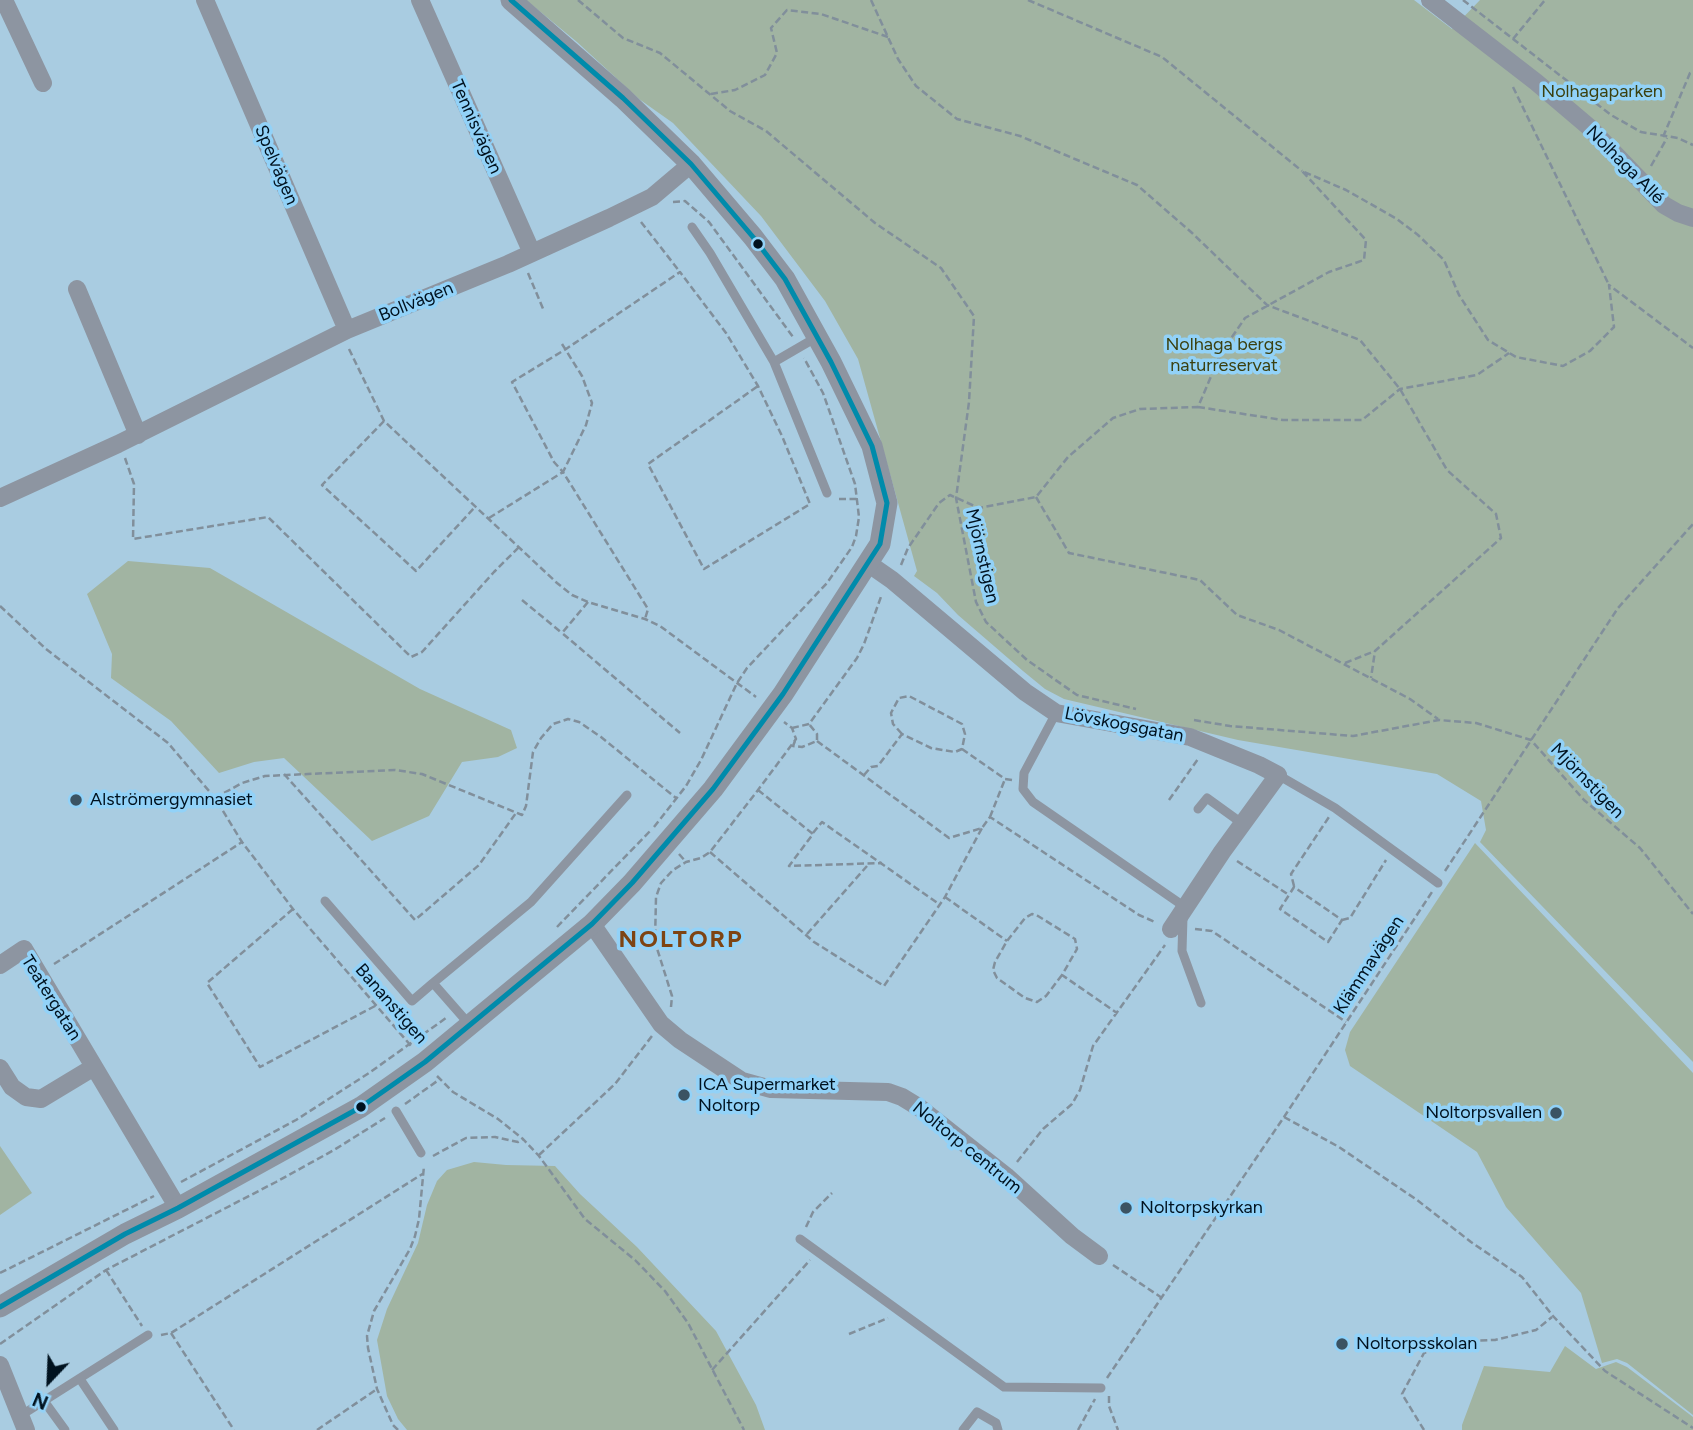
<!DOCTYPE html>
<html>
<head>
<meta charset="utf-8">
<style>
	body { margin:0 }
	#map { position:relative; width:1693px; height:1430px; overflow:hidden; background:#a9cce1; font-family:Figtree,sans-serif }
	canvas { display:block }
	.north { position:absolute; left:14px; top:1346px; width:70px; height:70px; -webkit-text-stroke:5px #92d2f8; paint-order:stroke; rotate:203deg; font-size:19px; font-weight:700; line-height:28px; text-align:center; color:#00121f }
	.north::after { content:''; display:block; margin:auto; width:24px; height:32px; background:#00121f; clip-path:polygon(50% 0,100% 100%,50% 72%,0 100%) }
</style>
</head>
<body>
<div id="map">
<canvas width="1693" height="1430"></canvas>
<div class="north">N</div>
</div>
<script>
const ctx = document.querySelector('canvas').getContext('2d');
ctx.lineJoin = 'round';
function fill(path, color) {
  ctx.fillStyle = color;
  ctx.fill(path, 'evenodd');
}
function toPath(rows) {
  const path = new Path2D();
  for (const r of rows) {
    path.moveTo(r[0], r[1]);
    for (let i = 2; i < r.length; i += 2) path.lineTo(r[i], r[i + 1]);
  }
  return path;
}
function trace(path, color, width, dash) {
  ctx.strokeStyle = color;
  ctx.lineWidth = width;
  ctx.lineCap = dash ? 'butt' : 'round';
  ctx.setLineDash(dash || []);
  ctx.stroke(path);
}
function write(font, color, halo, rows, align = 'center') {
  ctx.font = font + ' Figtree,sans-serif';
  ctx.lineWidth = 7;
  ctx.setLineDash([]);
  ctx.textBaseline = 'middle';
  ctx.strokeStyle = halo;
  ctx.fillStyle = color;
  for (const [text, x, y, turn = 0] of rows) {
    ctx.save();
    ctx.translate(x, y);
    ctx.rotate((+turn || 0) * Math.PI / 180);
    ctx.textAlign = isNaN(turn) ? turn : align;
    if (halo) ctx.strokeText(text, 0, 0);
    ctx.fillText(text, 0, 0);
    ctx.restore();
  }
}
const green = toPath([
	[526,0,1414,0,1452,29,1480,0,1693,0,1693,1062,1480,842,1486,830,1481,801,1437,774,1238,740,1064,699,1045,689,1023,671,958,615,937,593,914,576,917,571,858,359,825,301,761,216,673,123,639,99,577,42],
	[128,561,210,568,420,689,511,730,517,748,498,757,462,762,429,816,372,841,284,758,254,762,219,773,171,721,111,678,112,654,87,594],
	[1475,843,1693,1073,1693,1415,1627,1363,1617,1359,1602,1363,1581,1293,1506,1207,1477,1152,1350,1066,1345,1050,1350,1032],
	[0,1146,32,1193,0,1215],
	[474,1162,506,1165,555,1166,580,1194,637,1247,716,1331,756,1405,765,1430,407,1430,398,1419,387,1396,377,1340,387,1309,418,1243,427,1205,437,1181,447,1170],
	[1565,1346,1596,1369,1616,1362,1627,1367,1693,1417,1693,1430,1462,1430,1462,1425,1484,1366,1550,1372]
]);
const path = toPath([
	[578,0,623,38,660,53,730,111,766,131,875,223,941,268,974,316,969,402,956,498,976,602,986,622,1027,660,1077,695,1136,709],
	[871,0,898,59,916,86,957,119,1020,136,1137,185,1191,232,1267,305,1360,340,1400,389,1447,470,1496,514,1501,538,1375,651,1371,678],
	[1028,0,1162,57,1302,171],
	[1463,0,1611,115,1641,132,1678,138,1693,145],
	[1513,39,1545,0],
	[1513,87,1609,285],
	[711,94,735,90,765,75,777,53,771,28,787,10,821,14,888,37],
	[1663,137,1690,73,1693,71],
	[1651,166,1667,138],
	[673,202,685,201,709,222,793,337],
	[641,222,680,272],
	[528,273,544,311],
	[562,344,582,376,592,403,586,425,563,472,648,609,645,619],
	[349,349,384,421,557,583,572,595,588,602,645,619,660,626,756,697],
	[1198,407,1283,420,1362,420,1400,389,1477,375,1509,353],
	[384,421,322,485,416,571,475,507],
	[125,458,134,484,133,539,268,517,411,657,422,652,494,572,519,547],
	[1036,497,1069,553,1200,580,1237,615,1279,630,1410,699,1438,719],
	[839,499,857,499],
	[489,518,563,472,554,462,512,382,566,349,680,272,726,333,758,386,782,436,810,504,704,569,648,464,758,386],
	[901,565,908,548,939,503,950,495,979,508,1036,497,1068,457,1113,418,1140,409,1198,407,1221,353,1245,318,1329,272,1364,260,1366,240,1302,171,1346,190,1397,219,1418,235,1444,260,1459,295,1488,340,1516,357,1563,366,1590,351,1614,327,1609,285,1693,348],
	[522,600,562,633],
	[588,602,562,633,680,733],
	[0,606,46,649,168,743,215,798,242,842,293,909,412,1047],
	[1345,663,1375,651],
	[1194,720,1230,726,1353,736,1439,720,1476,723,1531,740,1584,800,1640,848,1693,914],
	[792,728,809,724,857,658,864,644,882,594],
	[795,741,793,746,802,747,817,741,817,734,809,724],
	[817,741,949,838,982,828,990,817,1139,915,1155,922],
	[962,749,1005,779,1012,780],
	[284,774,415,920,479,865,516,813],
	[864,775,871,767,878,766,902,734,931,748,955,752,962,749,965,734,962,724,909,696,899,698,891,713,893,724,902,734],
	[758,790,813,834,789,866,882,863],
	[215,798,242,783,265,776,395,770,422,774,522,815,526,806,533,752,541,738,553,724,568,719,579,722,601,737,676,798],
	[1169,800,1198,759],
	[990,817,1005,779],
	[654,827,686,786,701,760,737,683,747,668,827,583,852,547,856,536,859,517,855,484,823,393,804,358],
	[813,833,822,822,939,904],
	[710,852,814,942,884,986,945,897,982,828],
	[679,854,686,862],
	[1237,861,1289,895,1280,909,1328,942,1342,920,1294,887,1289,895],
	[1445,871,1618,608,1693,524],
	[1294,886,1291,874,1329,817],
	[945,897,1007,941],
	[293,909,207,983,260,1067,375,1006],
	[1342,920,1350,918,1386,860],
	[557,927,652,829],
	[1195,929,1212,931,1346,1022],
	[807,934,867,866],
	[54,964,242,842],
	[1062,975,1046,996,1037,1002,1025,998,997,978,993,970,995,962,1007,941,1025,918,1032,914,1038,916,1075,939,1077,949,1062,975,1117,1013],
	[671,1007,672,996,655,942,656,897,661,883,673,870,686,862,701,858,710,852,758,790,796,739,792,728,784,722],
	[437,1076,453,1092,498,1119,523,1139,539,1156,585,1219,635,1260,665,1291,688,1323,744,1430],
	[405,1104,440,1079],
	[1284,1117,1339,1147,1417,1200,1471,1242,1522,1277,1553,1316,1605,1371,1693,1428],
	[539,1155,615,1084,652,1036],
	[433,1156,466,1138,495,1137,518,1142,523,1139],
	[1017,1162,1043,1129,1072,1104,1080,1090,1093,1046,1165,945],
	[181,1182,296,1120,369,1073,446,1018],
	[806,1227,813,1212,832,1193],
	[1113,1265,1162,1298],
	[106,1270,142,1326],
	[0,1273,154,1196],
	[171,1333,234,1430],
	[849,1334,888,1318],
	[161,1335,171,1333,424,1173],
	[0,1344,106,1270,276,1182,334,1150,385,1118],
	[712,1370,810,1260],
	[1107,1378,1284,1117,1432,892],
	[1109,1396,1109,1406,1118,1430],
	[317,1430,377,1389],
	[398,1430,393,1425,377,1389,368,1348,367,1336,374,1311,410,1249,415,1236,419,1219,424,1166],
	[1078,1430,1095,1399],
	[1424,1430,1402,1394,1424,1353,1460,1341,1495,1340,1536,1330,1552,1317]
]);
const service = toPath([
	[692,227,710,253,774,362,827,493],
	[774,362,817,337],
	[1056,713,1024,773,1023,789,1033,802,1185,907],
	[1278,775,1335,808,1438,883],
	[1198,809,1207,798,1243,824],
	[325,901,412,1001,433,983],
	[1183,917,1182,951,1201,1003],
	[469,1024,433,983,531,902,627,795],
	[396,1111,421,1153],
	[800,1239,1004,1387,1101,1388],
	[80,1379,114,1430],
	[44,1401,65,1430],
	[20,1416,148,1335],
	[963,1430,977,1412,996,1423,998,1430]
]);
const minor = toPath([
	[4,0,43,83],
	[205,0,347,330],
	[420,0,532,253],
	[1430,0,1536,82,1589,127,1664,205,1678,213,1693,218],
	[77,289,138,435],
	[0,498,118,444,347,330,508,264,609,218,652,197,691,164],
	[869,564,892,580,1025,692,1056,713,1190,737,1259,765,1278,775,1222,852,1171,929],
	[592,924,661,1024,680,1040,742,1081,771,1089,888,1092,902,1097,920,1108,1006,1176,1072,1236,1099,1256],
	[0,965,24,949,178,1208],
	[0,1068,12,1087,26,1097,41,1099,94,1067],
	[0,1365,26,1430]
]);
const tertiary = toPath([
	[0,1307,125,1234,178,1208,361,1107,425,1062,592,924,632,883,713,789,783,694,880,544,887,503,872,446,831,362,785,279,753,237,691,164,623,98,511,0]
]);
const bus1 = toPath([
	[0,1307,125,1234,178,1208,361,1107,425,1062,592,924,632,883,713,789,783,694,880,544,887,503,872,446,831,362,785,279,753,237,691,164,623,98,511,0]
]);
const markers = [
	[758,244,6,"#00121f"],
	[76,800,7,"#3b5363"],
	[684,1095,7,"#3b5363"],
	[361,1107,6,"#00121f"],
	[1556,1113,7,"#3b5363"],
	[1126,1208,7,"#3b5363"],
	[1342,1344,7,"#3b5363"]
];
const parkNames = [
	["Nolhagaparken",1602,92],
	["Nolhaga bergs",1224,345],
	["naturreservat",1224,366]
];
const streetNames = [
	["Tennisvägen",476,127,66],
	["Spelvägen",276,165,67],
	["Nolhaga Allé",1625,165,45],
	["Bollvägen",416,302,-22],
	["Mjörnstigen",982,556,77],
	["Lövskogsgatan",1124,725,11],
	["Mjörnstigen",1587,781,46],
	["Klämmavägen",1369,965,-57],
	["Teatergatan",51,998,58],
	["Bananstigen",391,1004,49],
	["Noltorp centrum",967,1148,39]
];
const poiNames = [
	["Alströmergymnasiet",90,800],
	["ICA Supermarket",698,1085],
	["Noltorp",698,1106],
	["Noltorpsvallen",1542,1113,"right"],
	["Noltorpskyrkan",1140,1208],
	["Noltorpsskolan",1356,1344]
];
const districtNames = [
	["NOLTORP",681,940]
];
fill(green, '#a1b4a2');
trace(path, '#818f9b', 2.5, [7, 3.5]);
trace(service, '#8d95a1', 9);
trace(minor, '#8d95a1', 18);
trace(tertiary, '#8d95a1', 21);
trace(bus1, '#008bab', 5);
for (const [x, y, r, color] of markers) {
  const dot = new Path2D();
  dot.arc(x, y, r, 0, 2 * Math.PI);
  ctx.fillStyle = color;
  ctx.fill(dot);
  trace(dot, '#92d2f8', 2.5);
}
write('18px', '#3b400f', '#92d2f8', parkNames);
write('18px', '#00121f', '#92d2f8', streetNames);
write('18px', '#00121f', '#92d2f8', poiNames, 'left');
ctx.letterSpacing = '2px';
write('bold 24px', '#7e4413', '#92d2f8', districtNames);
ctx.letterSpacing = '0px';
</script>
</body>
</html>
